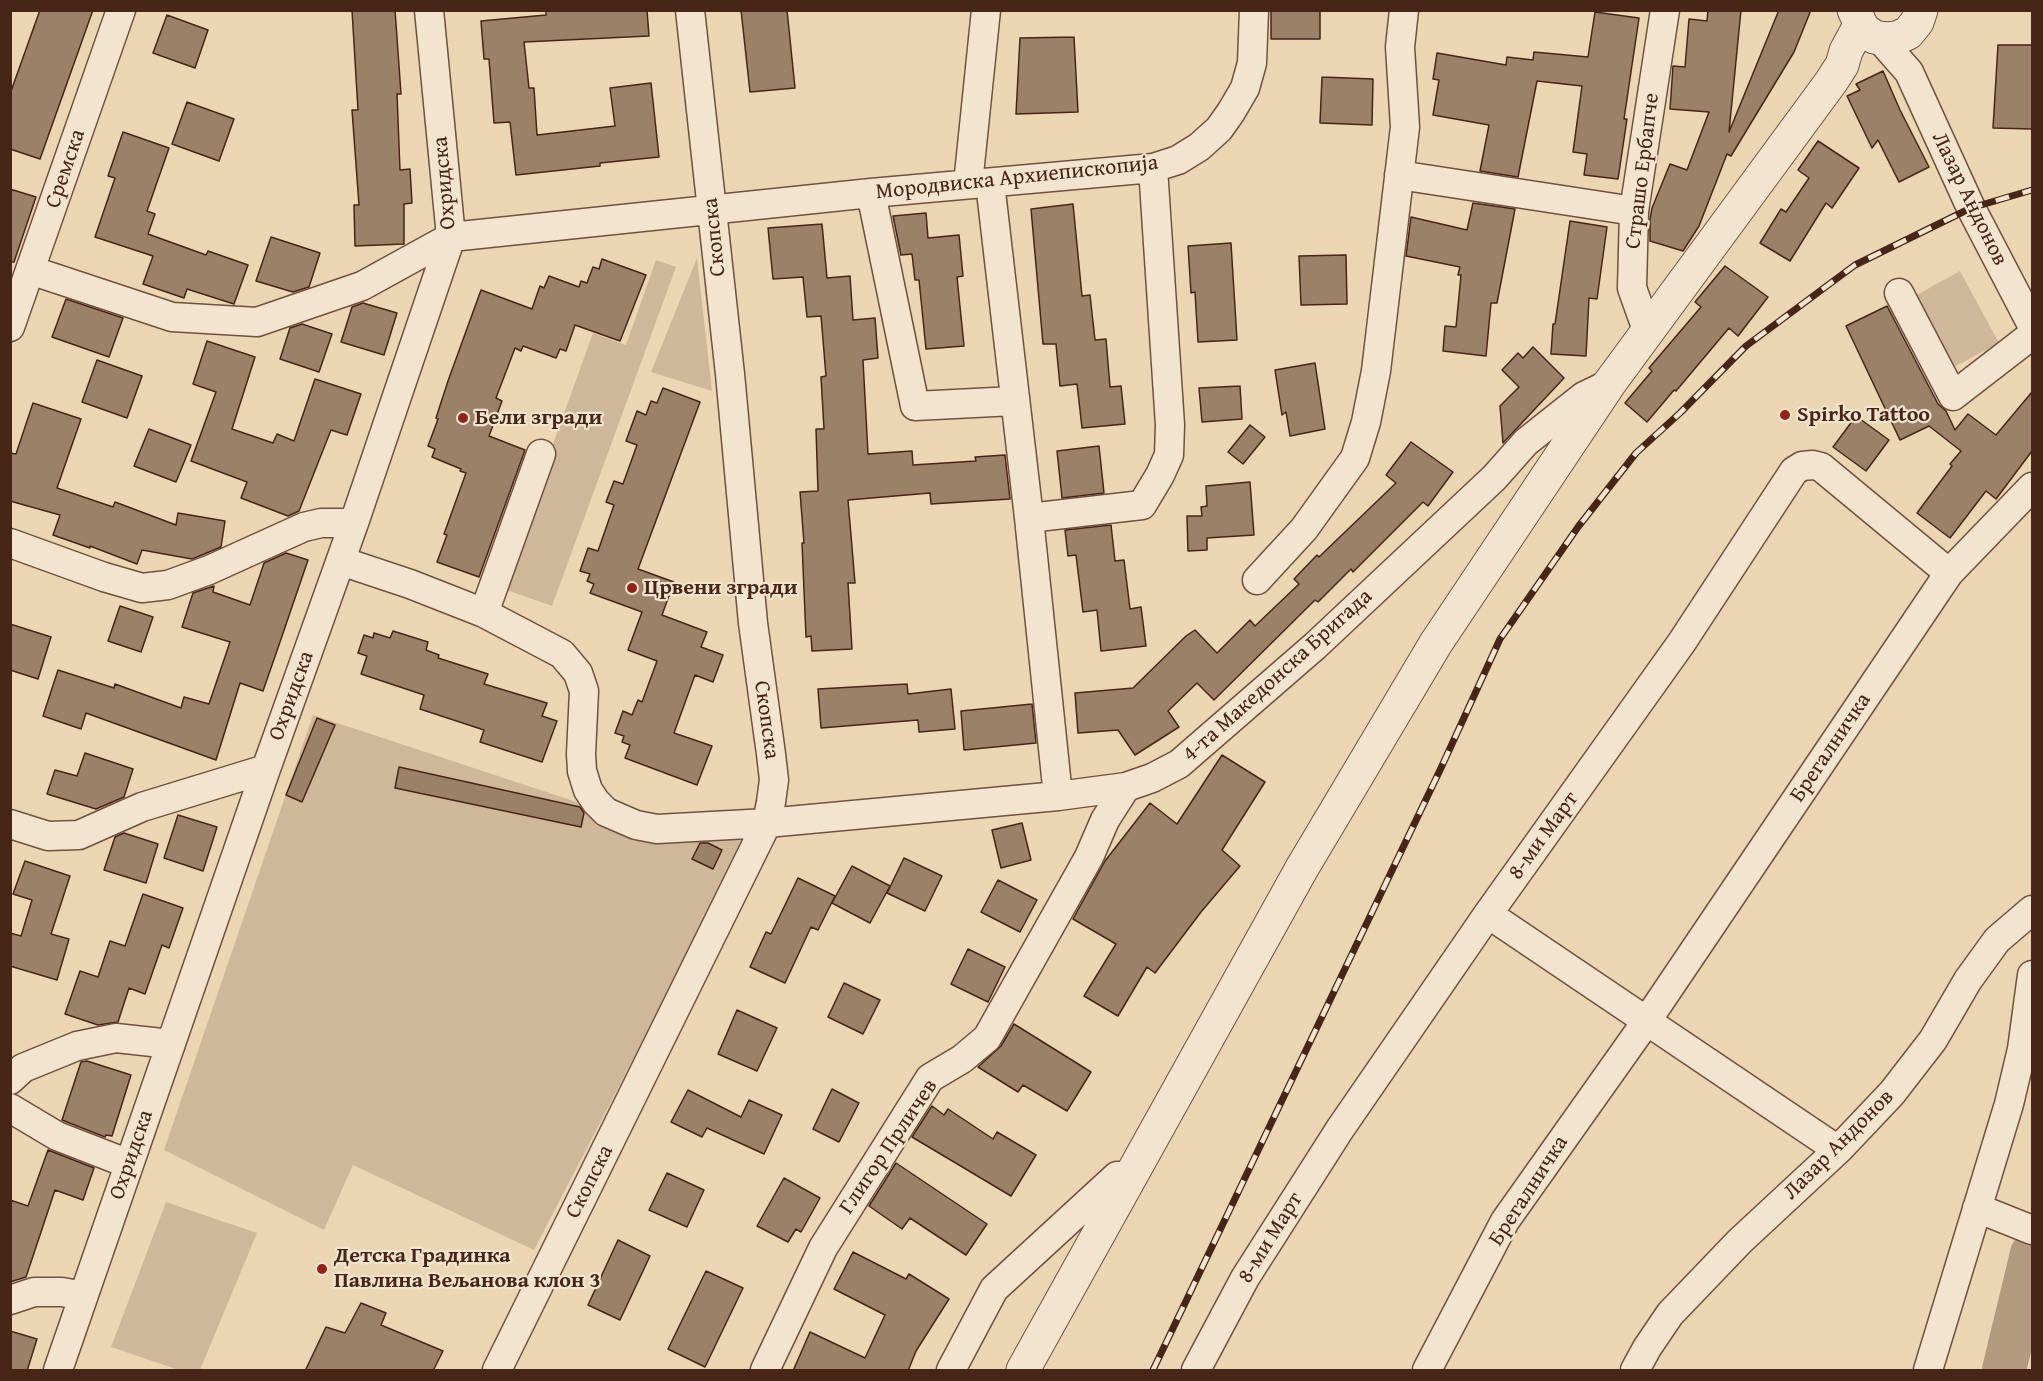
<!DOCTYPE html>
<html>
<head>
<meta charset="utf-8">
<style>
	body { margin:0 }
	#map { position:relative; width:2043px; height:1381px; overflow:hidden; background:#ebd6b4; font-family:"Gentium Book Plus",serif }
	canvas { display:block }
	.frame { position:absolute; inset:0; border:12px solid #472517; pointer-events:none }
</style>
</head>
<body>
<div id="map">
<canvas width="2043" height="1381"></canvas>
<div class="frame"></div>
</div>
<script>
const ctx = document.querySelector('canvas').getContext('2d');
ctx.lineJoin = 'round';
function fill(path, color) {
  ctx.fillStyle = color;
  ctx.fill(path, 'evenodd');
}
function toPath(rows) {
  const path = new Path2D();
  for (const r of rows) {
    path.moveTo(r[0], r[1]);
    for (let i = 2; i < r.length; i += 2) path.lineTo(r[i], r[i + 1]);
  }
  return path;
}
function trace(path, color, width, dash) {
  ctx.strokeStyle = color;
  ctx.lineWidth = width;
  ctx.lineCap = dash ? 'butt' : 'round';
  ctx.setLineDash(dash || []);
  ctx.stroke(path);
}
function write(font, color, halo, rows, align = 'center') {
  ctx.font = font + ' "Gentium Book Plus",serif';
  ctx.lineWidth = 4.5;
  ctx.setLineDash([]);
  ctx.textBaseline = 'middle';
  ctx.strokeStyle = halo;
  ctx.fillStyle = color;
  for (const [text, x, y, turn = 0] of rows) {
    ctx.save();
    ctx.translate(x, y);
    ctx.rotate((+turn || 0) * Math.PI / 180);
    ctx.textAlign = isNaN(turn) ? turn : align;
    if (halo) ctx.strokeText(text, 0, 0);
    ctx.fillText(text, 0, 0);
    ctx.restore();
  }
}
const green = toPath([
	[697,258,712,391,651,372],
	[656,260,676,267,552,606,501,588,593,333,626,345],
	[1960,271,1999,343,1952,368,1913,297],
	[313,715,592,807,634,841,748,838,534,1250,353,1165,324,1230,164,1150],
	[166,1202,257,1233,200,1370,179,1370,111,1347]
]);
const river = toPath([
	[2004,1370,2032,1254]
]);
const building = toPath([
	[40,10,93,10,40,159,10,149,10,94,40,10],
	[352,10,395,10,401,94,397,94,400,170,410,169,412,203,404,204,404,244,355,246,354,205,359,205,352,110,358,110,352,10],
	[546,10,647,10,649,36,524,42,529,88,534,88,537,135,615,126,610,88,651,83,659,157,600,163,600,166,516,175,510,122,494,123,489,59,484,59,481,21,546,15,546,10],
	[741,10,787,10,795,88,750,92,741,10],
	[1271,10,1320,10,1320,39,1271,39,1271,10],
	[1708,10,1741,10,1729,132,1779,10,1811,10,1794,52,1731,156,1727,154,1699,226,1683,251,1650,241,1650,219,1652,208,1670,164,1687,170,1709,112,1670,109,1673,66,1685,67,1689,19,1707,21,1708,10],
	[1595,12,1639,18,1624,119,1627,119,1618,179,1584,175,1587,154,1573,152,1582,86,1537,81,1518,177,1480,171,1489,125,1433,115,1439,80,1433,79,1437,53,1506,65,1507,57,1533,60,1534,52,1588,57,1595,12],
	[167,15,208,30,195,68,153,53,167,15],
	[1074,37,1078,112,1016,114,1020,38,1074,37],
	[1998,45,2032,45,2032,129,1993,128,1998,45],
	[1883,71,1900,110,1929,167,1899,182,1878,140,1872,148,1847,96,1860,90,1856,84,1883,71],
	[1322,77,1373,79,1372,125,1320,123,1322,77],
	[187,102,234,119,219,161,172,144,187,102],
	[123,132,169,148,147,211,155,214,148,234,206,255,208,251,248,265,234,304,187,289,184,298,143,284,153,256,95,237,115,178,108,176,123,132],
	[1818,141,1859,168,1832,208,1826,203,1790,261,1760,243,1781,209,1786,212,1809,178,1798,170,1818,141],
	[10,189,36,197,14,262,10,262,10,189],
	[1473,203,1515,209,1497,303,1491,303,1486,356,1443,351,1445,326,1456,327,1461,275,1458,275,1460,267,1406,256,1411,217,1467,230,1473,203],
	[1073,204,1082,296,1090,295,1095,340,1106,339,1110,387,1121,386,1125,424,1082,428,1077,384,1060,386,1056,344,1043,344,1031,209,1073,204],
	[926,213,928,238,959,235,963,276,957,277,964,346,926,349,919,280,915,280,912,254,901,255,893,216,926,213],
	[1570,221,1607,227,1597,299,1589,298,1586,356,1551,354,1553,324,1555,324,1570,221],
	[822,224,827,278,850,276,853,320,875,318,878,358,863,360,868,454,912,451,913,465,976,461,975,457,1005,455,1010,499,931,504,930,493,848,500,855,583,848,583,852,649,812,651,811,636,806,637,802,543,804,543,800,492,818,491,816,429,824,429,821,377,826,376,821,316,807,317,803,277,773,279,768,228,822,224],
	[271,237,320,253,309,287,293,292,256,281,271,237],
	[1231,243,1237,340,1198,342,1195,292,1191,293,1188,246,1231,243],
	[1346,255,1347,304,1301,305,1299,256,1346,255],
	[602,259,646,275,620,341,575,325,566,351,560,349,556,358,523,346,521,351,515,348,496,398,502,401,489,436,525,450,479,577,437,562,447,535,444,534,466,473,460,471,461,469,432,457,435,449,428,446,438,419,436,418,448,381,481,290,532,309,540,286,544,288,549,276,579,287,581,281,587,283,593,267,599,269,602,259],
	[1725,266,1768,297,1738,336,1729,328,1676,391,1674,390,1647,422,1625,403,1652,371,1649,368,1701,307,1695,302,1725,266],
	[66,299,123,318,109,357,52,337,66,299],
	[363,303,397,313,384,355,341,342,352,307,363,303],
	[1887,306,1938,404,1946,411,1955,430,1968,414,1996,435,2032,392,2032,451,1996,499,1986,491,1950,538,1917,513,1952,466,1950,464,1961,451,1929,426,1900,440,1846,326,1887,306],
	[302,324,332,334,319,372,280,359,290,328,302,324],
	[207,341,255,357,232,429,273,443,277,434,294,441,315,379,361,394,347,435,331,430,299,511,288,516,241,498,247,482,191,461,216,392,193,384,207,341],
	[1533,347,1564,378,1503,443,1500,406,1519,387,1502,370,1518,353,1523,358,1533,347],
	[97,360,142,376,127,418,82,402,97,360],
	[1315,363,1325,429,1290,436,1286,412,1282,415,1275,370,1315,363],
	[1240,386,1242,419,1202,422,1199,388,1240,386],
	[663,388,700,402,638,569,674,582,662,615,707,632,701,647,723,655,713,682,695,675,674,733,712,746,697,785,625,758,630,745,622,742,624,736,615,733,623,711,632,715,638,700,642,702,657,661,628,650,642,612,590,593,594,584,587,581,590,574,580,571,588,548,598,551,614,505,606,502,614,481,623,484,637,445,626,441,637,411,646,415,651,401,657,403,663,388],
	[33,403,81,419,57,488,113,507,115,502,176,525,178,513,225,521,221,547,192,559,142,550,137,564,90,546,90,548,53,535,60,515,10,501,10,453,16,454,33,403],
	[1856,416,1889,440,1866,471,1833,447,1856,416],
	[1250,425,1265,437,1243,464,1228,452,1250,425],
	[149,429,191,445,176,482,134,466,149,429],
	[1411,442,1453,472,1428,506,1423,502,1353,572,1351,569,1318,602,1315,600,1214,700,1197,683,1168,711,1179,727,1135,755,1118,730,1078,733,1075,693,1133,688,1186,636,1195,630,1217,653,1250,620,1255,626,1299,584,1294,579,1317,555,1319,557,1396,483,1386,475,1411,442],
	[1099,446,1104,493,1062,498,1057,451,1099,446],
	[1250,482,1254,535,1207,538,1207,550,1188,551,1187,516,1202,516,1201,507,1207,506,1206,486,1250,482],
	[1111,525,1115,561,1124,560,1130,609,1141,607,1146,646,1101,651,1097,610,1083,612,1076,555,1068,556,1065,530,1111,525],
	[286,553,308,560,280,642,263,691,240,683,216,760,86,713,81,729,43,716,58,670,114,688,115,684,181,708,184,697,209,704,230,642,182,627,193,593,214,586,213,592,250,605,264,563,286,553],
	[120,606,153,617,141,652,108,641,120,606],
	[10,624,51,637,38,679,10,670,10,624],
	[393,631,428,642,426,650,439,655,438,658,488,674,484,684,547,703,542,716,557,721,542,762,480,742,484,730,420,709,424,695,361,674,367,656,358,653,364,635,373,638,374,633,390,638,393,631],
	[907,684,908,694,951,689,955,729,919,732,918,720,821,728,818,689,907,684],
	[1032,704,1036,743,964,750,961,711,1032,704],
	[317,718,335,725,302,802,286,795,317,718],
	[85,753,133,769,124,797,96,809,47,794,55,770,77,776,85,753],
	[1222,755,1265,782,1222,850,1240,866,1201,912,1155,973,1147,967,1118,1016,1084,996,1116,944,1073,919,1105,861,1150,803,1177,824,1222,755],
	[399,767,580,807,584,813,581,827,395,788,399,767],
	[178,815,217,827,203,871,164,858,178,815],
	[1022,823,1031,860,1001,868,992,830,1022,823],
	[124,833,158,844,146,883,104,870,115,837,124,833],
	[700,843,708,843,722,850,713,869,692,859,700,843],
	[904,858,942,876,925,911,887,893,904,858],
	[25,861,70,876,51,934,69,939,57,980,10,966,10,933,21,936,32,900,13,894,25,861],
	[852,866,890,886,870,923,832,903,852,866],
	[798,878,835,896,818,930,811,927,785,983,750,967,766,932,771,934,798,878],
	[998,880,1037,900,1020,932,981,912,998,880],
	[143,894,183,908,169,948,162,945,145,994,129,988,118,1022,98,1025,65,1014,80,971,98,977,110,941,125,946,143,894],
	[968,949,1005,967,988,1002,951,984,968,949],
	[844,983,880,1000,863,1034,828,1017,844,983],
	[737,1010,777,1028,757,1071,718,1054,737,1010],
	[1014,1024,1091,1072,1067,1111,1023,1085,1018,1092,978,1067,1001,1046,1014,1024],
	[87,1061,131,1075,112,1136,106,1135,105,1137,62,1120,81,1062,87,1061],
	[832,1089,859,1103,839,1142,813,1129,832,1089],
	[688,1090,741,1117,749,1100,782,1115,764,1154,707,1128,702,1137,671,1122,688,1090],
	[932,1106,944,1115,948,1109,993,1139,997,1132,1036,1155,1011,1196,912,1137,932,1106],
	[48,1150,94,1168,83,1200,55,1190,26,1277,10,1282,10,1200,28,1206,48,1150],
	[896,1163,987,1224,966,1255,910,1218,902,1229,869,1206,896,1163],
	[667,1173,704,1190,687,1227,649,1210,667,1173],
	[784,1178,820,1198,801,1232,796,1229,788,1242,757,1226,784,1178],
	[618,1240,650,1256,620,1320,588,1305,618,1240],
	[853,1252,906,1279,909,1274,949,1299,916,1351,908,1371,793,1371,810,1332,865,1358,885,1315,834,1289,853,1252],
	[706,1271,743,1288,705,1367,668,1349,706,1271],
	[361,1303,386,1313,381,1325,443,1351,433,1371,305,1371,326,1327,345,1333,361,1303],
	[10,1331,37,1339,27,1371,10,1371,10,1331]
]);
const minor = toPath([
	[1880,39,1909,72,1971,208,2032,325],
	[1399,175,1634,211],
	[990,183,1029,518,1058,796],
	[968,184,986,10],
	[871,193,915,406,1014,401],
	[30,270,172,317,257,322,362,286,451,237,871,193,1153,168,1178,160,1199,147,1219,129,1231,112,1245,88,1252,63,1254,10],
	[1899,293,1953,396,2032,335],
	[10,327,121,10],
	[1647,330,1632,288,1634,211,1665,10],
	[1029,518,1142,505,1160,475,1169,455,1170,425,1153,168],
	[10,543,104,577,142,588,168,585,209,570,304,527,321,523,354,523],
	[341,561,410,584,484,613,562,654,578,673,584,691,581,754,582,771,588,790,596,802,606,812,636,825,657,829,767,823,1058,796,1126,787,1152,778,1179,764,1315,646,1494,478,1526,442,1584,396,1609,384],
	[1257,580,1304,529,1355,458,1366,422,1376,371,1405,127,1400,47,1404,10],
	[484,613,541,454],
	[10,824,48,836,79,835,142,807,266,769],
	[1488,914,1838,1150],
	[10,1080,23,1068,77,1046,116,1038,171,1044],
	[10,1108,57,1136,129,1164],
	[1977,1208,2032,1230],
	[10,1300,34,1292,62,1292,83,1296],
	[58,1370,266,769,354,523,451,237,429,10],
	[497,1370,767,823,771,802,774,780,771,754,753,623,730,374,690,10],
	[765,1370,823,1248,930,1078,962,1059,987,1038,1089,857,1105,820,1126,787],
	[951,1370,994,1289,1117,1176,1130,1176],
	[1196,1370,1245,1278,1340,1129,1488,914,1682,642,1794,471,1802,466,1813,465,1821,467,1949,573],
	[1427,1370,1505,1221,1646,1022,1949,573,2032,487],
	[1635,1370,1647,1348,1670,1314,1740,1241,1838,1150,1892,1093,1933,1040,1968,980,1997,940,2032,910],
	[1928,1370,2009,1104,2022,1049,2032,975]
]);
const tertiary = toPath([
	[1854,10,1863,29,1874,37,1886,39,1897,38,1908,33,1917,22,1921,10],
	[1023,1370,1302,868,1436,643,1609,384,1831,82,1842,65,1846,51,1860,25]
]);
const rail = toPath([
	[1153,1370,1441,768,1500,639,1578,527,1636,453,1680,413,1746,346,1855,265,1971,208,2032,190]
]);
const markers = [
	[1785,415,6,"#8f2418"],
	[463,418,6,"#8f2418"],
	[632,588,6,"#8f2418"],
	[322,1269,6,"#8f2418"]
];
const streetNames = [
	["Сремска",66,169,-71],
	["Страшо Ербапче",1643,171,-83],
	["Мородвиска Архиепископија",1017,178,-6],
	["Охридска",445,183,-95],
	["Лазар Андонов",1969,199,64],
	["Скопска",715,237,-96],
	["4-та Македонска Бригада",1278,676,-42],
	["Охридска",292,696,-70],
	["Скопска",766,720,82],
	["Брегалничка",1831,748,-56],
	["8-ми Март",1544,836,-54],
	["Лазар Андонов",1839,1145,-45],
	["Глигор Прличев",889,1147,-56],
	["Охридска",132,1155,-71],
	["Скопска",590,1182,-63],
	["Брегалничка",1529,1191,-57],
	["8-ми Март",1271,1238,-58]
];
const poiNames = [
	["Spirko Tattoo",1797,415],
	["Бели згради",475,418],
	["Црвени згради",644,588],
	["Детска Градинка",334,1256],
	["Павлина Вељанова клон 3",334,1281]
];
fill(green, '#cfb899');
trace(river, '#b39a7f', 44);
fill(building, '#9c8169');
trace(building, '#472517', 1.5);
trace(minor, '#70513e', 31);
trace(tertiary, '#70513e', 35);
trace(minor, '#f2e4ce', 28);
trace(tertiary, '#f2e4ce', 33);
trace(rail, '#472517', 7);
trace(rail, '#f2e4ce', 4.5, [14]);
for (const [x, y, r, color] of markers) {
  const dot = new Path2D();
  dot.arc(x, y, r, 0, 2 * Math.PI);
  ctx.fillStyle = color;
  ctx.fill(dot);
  trace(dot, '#f2e4ce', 2);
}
write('22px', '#472517', '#f2e4ce', streetNames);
write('bold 22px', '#472517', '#f2e4ce', poiNames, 'left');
</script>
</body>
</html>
